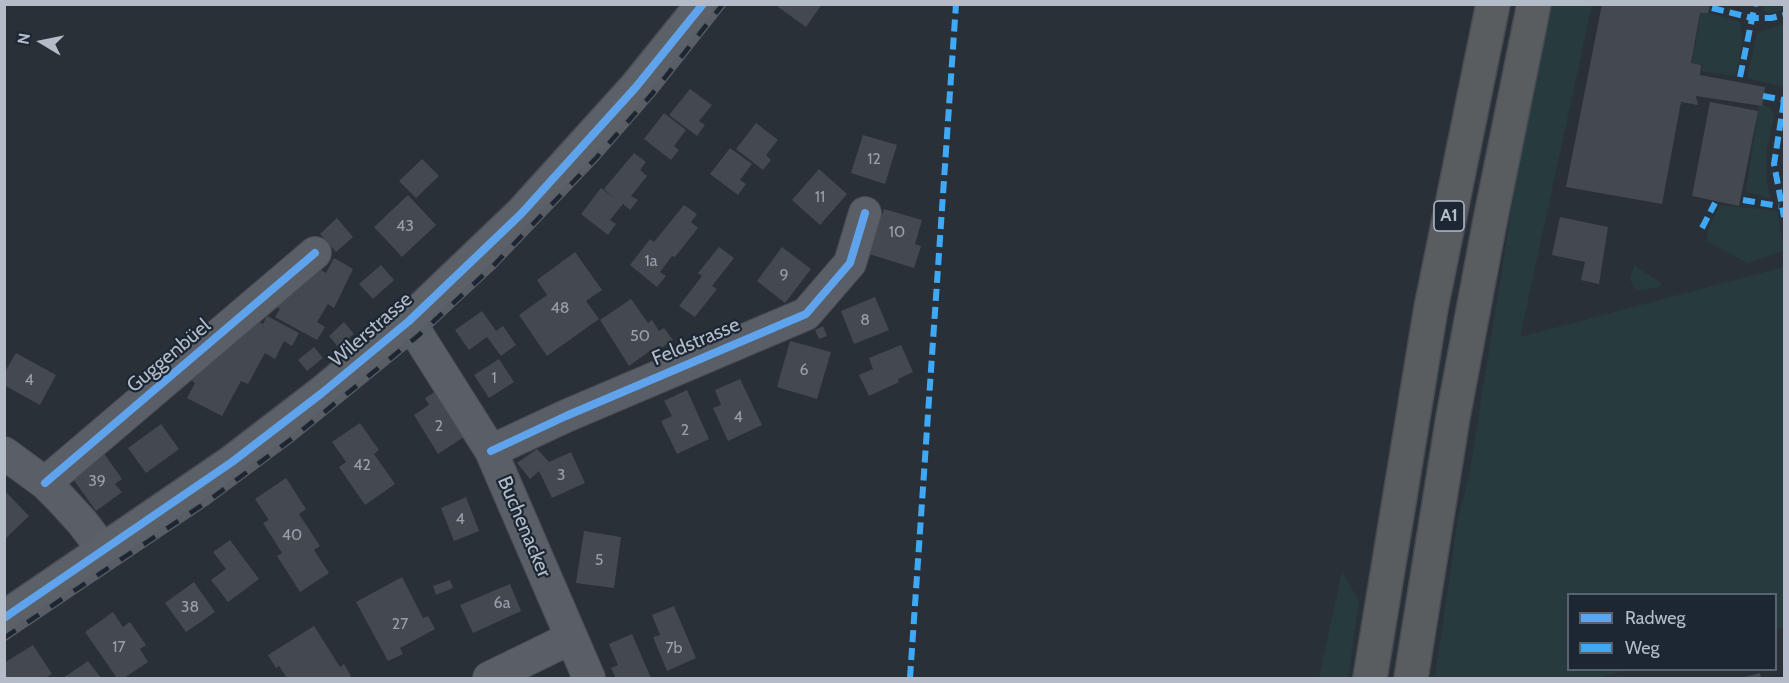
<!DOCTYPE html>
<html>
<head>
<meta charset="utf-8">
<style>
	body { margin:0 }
	#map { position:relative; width:1789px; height:683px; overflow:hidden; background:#2a3038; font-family:Cabin,sans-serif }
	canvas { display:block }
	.frame { position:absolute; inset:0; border:6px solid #b4bcc9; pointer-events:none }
	.legend { position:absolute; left:1567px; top:593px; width:210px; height:78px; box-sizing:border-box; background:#1d2633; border:2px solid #59626f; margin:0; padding:8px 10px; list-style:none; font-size:18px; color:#b4bcc9 }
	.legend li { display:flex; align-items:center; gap:12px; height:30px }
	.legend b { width:30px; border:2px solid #59626f }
	.north { position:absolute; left:12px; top:12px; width:60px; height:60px; -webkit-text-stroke:4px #1d2633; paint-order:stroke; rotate:280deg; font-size:16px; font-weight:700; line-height:24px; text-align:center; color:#b4bcc9 }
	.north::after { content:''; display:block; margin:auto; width:21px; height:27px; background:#b4bcc9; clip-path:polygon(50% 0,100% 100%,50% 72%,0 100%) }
</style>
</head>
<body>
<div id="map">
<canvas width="1789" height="683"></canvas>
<div class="frame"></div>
<ul class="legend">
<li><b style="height:8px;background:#60a3ed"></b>Radweg</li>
<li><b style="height:8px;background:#3fa9f5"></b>Weg</li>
</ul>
<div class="north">N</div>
</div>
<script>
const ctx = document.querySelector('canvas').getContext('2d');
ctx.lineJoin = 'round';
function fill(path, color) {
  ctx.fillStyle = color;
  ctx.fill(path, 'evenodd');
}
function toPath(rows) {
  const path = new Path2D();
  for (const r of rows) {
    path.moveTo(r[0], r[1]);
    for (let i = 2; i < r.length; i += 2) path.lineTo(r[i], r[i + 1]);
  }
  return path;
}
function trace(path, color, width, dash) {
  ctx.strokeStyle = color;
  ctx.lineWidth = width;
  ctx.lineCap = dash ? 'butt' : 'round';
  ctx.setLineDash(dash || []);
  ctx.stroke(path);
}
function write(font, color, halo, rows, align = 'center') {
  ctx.font = font + ' Cabin,sans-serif';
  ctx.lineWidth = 4.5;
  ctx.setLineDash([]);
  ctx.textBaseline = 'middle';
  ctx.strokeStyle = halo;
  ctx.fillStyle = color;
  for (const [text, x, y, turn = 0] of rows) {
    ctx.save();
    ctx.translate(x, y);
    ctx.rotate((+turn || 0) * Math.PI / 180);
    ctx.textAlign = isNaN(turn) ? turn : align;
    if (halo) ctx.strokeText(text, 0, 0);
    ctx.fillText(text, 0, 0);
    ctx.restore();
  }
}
const green = toPath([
	[1549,5,1592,5,1520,337,1784,267,1784,627,1776,629,1776,594,1568,594,1568,670,1629,670,1596,678,1435,678,1458,517,1469,476,1508,232,1525,115],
	[1764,5,1784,5,1784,10,1768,14,1763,10],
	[1701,11,1740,22,1742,44,1736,76,1702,71,1703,65,1692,63],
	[1784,24,1784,87,1747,78,1757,32],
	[1759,103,1771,108,1774,117,1766,155,1767,183,1771,199,1746,192],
	[1720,205,1777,211,1784,251,1747,263,1707,241,1708,229],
	[1634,265,1662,284,1660,287,1637,291,1630,280],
	[1342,571,1359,601,1348,678,1319,678]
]);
const building = toPath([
	[774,4,822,4,806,27],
	[1602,4,1710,4,1708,13,1700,13,1691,63,1701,65,1700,75,1765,87,1762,106,1696,96,1698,105,1681,102,1662,204,1566,187],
	[690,89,712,105,699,121,705,125,697,136,669,115],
	[1710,102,1758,111,1739,206,1692,196],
	[664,113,686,130,674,146,679,150,671,160,644,139],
	[756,123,778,140,766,155,771,160,763,170,736,149],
	[863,135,897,145,885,184,851,173],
	[730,148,752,164,740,180,746,184,738,195,710,174],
	[634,153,646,162,640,170,647,176,631,196,638,200,630,210,623,204,610,220,616,224,608,235,581,214,601,188,616,199,604,189],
	[422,159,439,176,416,198,399,181],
	[819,169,847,194,820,225,792,200],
	[408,195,436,225,402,257,374,227],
	[684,205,697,214,691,222,698,228,675,257,672,256,660,272,666,276,657,287,630,265,650,239,654,242],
	[884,209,922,220,915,244,921,246,914,268,869,254],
	[1560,217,1608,227,1599,284,1581,280,1585,262,1552,255],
	[337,218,353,237,336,252,320,234],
	[719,247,734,258,712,286,717,289,695,317,679,306,702,276,698,273],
	[782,247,811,269,785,303,757,281],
	[575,252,602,290,586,301,599,319,547,356,519,315,547,295,537,280],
	[334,258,353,269,334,308,328,304,317,322,325,327,317,340,275,317,280,309,277,307,292,277,311,264,326,273],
	[381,265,394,280,373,299,359,284],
	[875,297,889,330,854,344,841,311],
	[631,299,648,323,652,320,659,331,664,328,673,340,654,353,651,350,629,366,600,320],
	[482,311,496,331,503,326,516,345,501,356,487,337,469,350,455,330],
	[267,316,299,333,292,346,284,341,275,359,265,353,248,384,241,381,222,416,187,398,195,383,192,381,207,354,217,359,232,330,250,317,263,324],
	[344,322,354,334,338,347,329,336],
	[823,326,827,336,819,339,815,330],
	[790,341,831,352,817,399,777,387],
	[901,345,913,372,898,379,899,382,869,396,859,375,873,369,869,358],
	[314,347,323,358,307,371,298,360],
	[16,353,56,375,40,405,4,385,4,373],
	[499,359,514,382,489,398,474,375],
	[740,379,762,425,728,441,713,408,721,405,715,390],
	[441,388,464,437,438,454,414,415,429,405,425,398],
	[687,390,709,439,677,454,661,421,672,416,664,401],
	[360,423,379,450,374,454,395,484,365,505,339,467,346,462,332,442],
	[161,424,179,449,146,473,128,448],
	[537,449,549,462,571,452,585,483,552,498,539,471,530,479,517,463],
	[103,452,122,479,115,484,122,492,96,511,71,476],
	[286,478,306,509,299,514,320,546,314,550,329,573,300,592,277,556,282,553,263,523,269,520,255,499],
	[4,490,29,516,4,540],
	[466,497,479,531,454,541,441,508],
	[584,531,621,537,614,588,576,583],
	[230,540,259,579,228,602,211,580,226,569,213,552],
	[402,577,423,618,428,616,435,629,400,648,403,654,388,661,356,602],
	[450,580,453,588,436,595,433,586],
	[194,582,215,612,186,632,165,603],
	[510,584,521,611,473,633,460,605],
	[674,606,696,658,667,671,653,637,660,635,652,615],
	[113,612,123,627,130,622,146,645,140,649,148,662,124,678,117,678,85,632],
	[314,626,340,667,344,664,351,676,348,678,287,678,279,666,276,668,268,655],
	[632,634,651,678,616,678,611,668,618,665,609,644],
	[33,645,52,674,45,678,4,678,4,663],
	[88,661,101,678,63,678],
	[1760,673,1761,678,1741,678]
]);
const minor = toPath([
	[409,321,491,451,589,678],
	[491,451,566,416,806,314,850,263,865,213],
	[4,453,45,483,60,498,82,522,104,551],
	[45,483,315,253],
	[489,678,571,638]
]);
const major = toPath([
	[4,618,232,462,322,393,409,321,521,214,636,87,703,4]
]);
const highway = toPath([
	[1370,678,1431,308,1493,4],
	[1411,678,1453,417,1490,221,1534,4]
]);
const rail = toPath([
	[4,638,208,501,290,440,419,335,492,267,597,157,652,94,723,4]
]);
const quiet = toPath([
	[1712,8,1752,18,1771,18,1784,15],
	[1740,77,1755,4],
	[1763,96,1784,100],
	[1784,101,1774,164,1784,217],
	[1743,200,1779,206],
	[1702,228,1715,203],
	[910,678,956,4]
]);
const cycleway = toPath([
	[491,451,566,416,806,314,850,263,865,213],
	[45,483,315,253],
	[4,618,232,462,322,393,409,321,521,214,636,87,703,4]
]);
const numberNames = [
	["12",874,159],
	["11",820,197],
	["43",405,226],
	["10",897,232],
	["1a",651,261],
	["9",784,275],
	["48",560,308],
	["8",865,320],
	["50",640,336],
	["6",804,370],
	["1",494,378],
	["4",29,380],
	["4",738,417],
	["2",439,426],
	["2",685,430],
	["42",362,465],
	["3",561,475],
	["39",97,481],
	["4",460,519],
	["40",292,535],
	["5",599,560],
	["6a",502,603],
	["38",190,607],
	["27",400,624],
	["17",119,647],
	["7b",674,648]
];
const shields = [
	[1449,216,30]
];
const shieldNames = [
	["A1",1449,216]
];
const streetNames = [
	["Wilerstrasse",371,330,-41],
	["Feldstrasse",696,342,-23],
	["Guggenbüel",169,356,-40],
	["Buchenacker",524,527,67]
];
fill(green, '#273a3e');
fill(building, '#444950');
trace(minor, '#484c53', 34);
trace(major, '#484c55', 36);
trace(highway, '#474c53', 36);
trace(minor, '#5a5e66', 32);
trace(major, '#5c6168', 33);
trace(highway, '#5a5d60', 33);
trace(rail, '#595d64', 7);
trace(rail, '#1d2633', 4.5, [14]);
trace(quiet, '#3fa9f5', 6, [12, 6]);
trace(cycleway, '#60a3ed', 8);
write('16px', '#989fab', null, numberNames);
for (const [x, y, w] of shields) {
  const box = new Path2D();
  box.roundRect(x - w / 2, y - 15, w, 30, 4.5);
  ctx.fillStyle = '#1d2633';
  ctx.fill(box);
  trace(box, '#b4bcc9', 1.5);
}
write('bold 18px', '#b4bcc9', null, shieldNames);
write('20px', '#b4bcc9', '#1d2633', streetNames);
</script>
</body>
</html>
